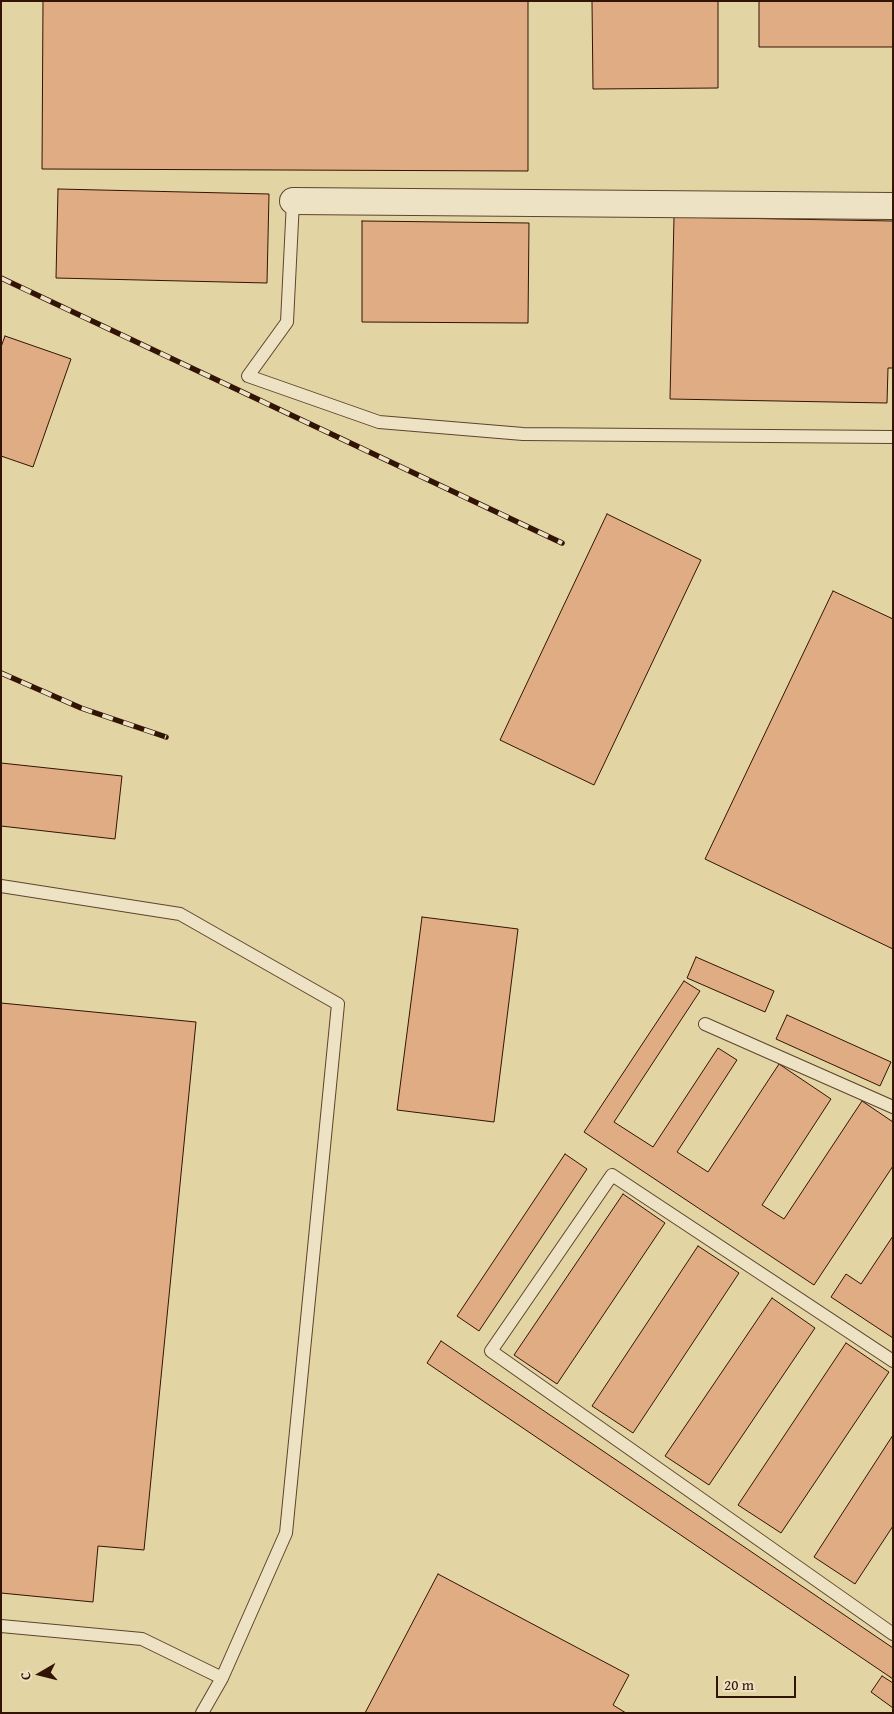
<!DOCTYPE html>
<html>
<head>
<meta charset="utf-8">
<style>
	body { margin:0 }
	#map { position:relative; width:894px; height:1714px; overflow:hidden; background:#e3d4a4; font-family:"Gentium Book Plus",serif }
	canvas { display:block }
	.frame { position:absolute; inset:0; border:2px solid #321404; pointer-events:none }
	.north { position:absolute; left:15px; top:1649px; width:50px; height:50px; -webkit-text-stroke:4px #ede3c4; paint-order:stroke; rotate:262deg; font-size:14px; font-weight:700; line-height:20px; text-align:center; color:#321404 }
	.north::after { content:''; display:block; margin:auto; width:18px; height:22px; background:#321404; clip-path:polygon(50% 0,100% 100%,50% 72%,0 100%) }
	.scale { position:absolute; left:716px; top:1676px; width:80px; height:22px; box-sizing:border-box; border:2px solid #321404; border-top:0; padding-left:6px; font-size:15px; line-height:18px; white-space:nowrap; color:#321404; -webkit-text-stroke:4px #ede3c4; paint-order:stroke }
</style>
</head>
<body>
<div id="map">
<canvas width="894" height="1714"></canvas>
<div class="frame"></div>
<div class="north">С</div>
<div class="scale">20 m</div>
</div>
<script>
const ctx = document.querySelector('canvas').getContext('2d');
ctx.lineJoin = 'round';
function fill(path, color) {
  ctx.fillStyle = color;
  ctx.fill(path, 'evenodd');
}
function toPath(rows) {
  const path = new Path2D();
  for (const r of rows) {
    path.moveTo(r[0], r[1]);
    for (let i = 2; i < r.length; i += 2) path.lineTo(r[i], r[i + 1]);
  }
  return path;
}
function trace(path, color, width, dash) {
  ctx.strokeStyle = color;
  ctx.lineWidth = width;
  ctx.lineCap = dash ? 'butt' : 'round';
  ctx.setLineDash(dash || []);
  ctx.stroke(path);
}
const building = toPath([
	[43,1,528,1,528,171,42,169,43,1],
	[592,1,718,1,718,88,593,89,592,1],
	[759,1,893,1,893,47,759,47,759,1],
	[58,189,269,194,267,283,56,278,58,189],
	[674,217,893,221,893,368,888,368,887,403,670,399,674,217],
	[362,221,529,223,528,323,362,322,362,221],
	[5,336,71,359,33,467,1,456,1,347,5,336],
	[607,514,701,560,594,785,500,740,607,514],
	[833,591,893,619,893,949,705,859,833,591],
	[1,763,122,776,115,839,1,826,1,763],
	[422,917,518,929,494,1122,397,1110,422,917],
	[696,957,774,991,765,1012,687,978,696,957],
	[684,981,700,991,614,1122,653,1147,718,1048,737,1060,677,1152,708,1172,779,1064,831,1099,762,1205,784,1219,862,1101,893,1122,893,1166,814,1285,584,1132,684,981],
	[1,1003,196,1022,144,1550,98,1546,93,1602,1,1593,1,1003],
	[787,1015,891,1062,880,1086,776,1039,787,1015],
	[565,1154,587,1169,479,1331,457,1316,565,1154],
	[623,1194,665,1223,557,1384,514,1355,623,1194],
	[893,1236,893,1338,831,1297,846,1274,861,1284,893,1236],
	[698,1246,739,1273,633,1433,592,1406,698,1246],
	[772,1298,815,1328,709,1485,665,1456,772,1298],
	[441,1341,893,1648,893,1679,427,1363,441,1341],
	[846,1343,889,1372,781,1533,738,1505,846,1343],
	[893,1435,893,1526,855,1584,814,1557,893,1435],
	[438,1574,629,1675,613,1705,626,1713,365,1713,438,1574],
	[882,1676,893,1683,893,1708,871,1692,882,1676]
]);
const lane = toPath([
	[293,201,287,322,248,376,379,422,523,434,893,437],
	[1,886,180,914,338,1004,286,1533,222,1678,202,1713],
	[705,1024,893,1107],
	[893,1361,612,1175,491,1351,893,1634],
	[1,1626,142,1639,222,1678]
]);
const street = toPath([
	[293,201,893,206]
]);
const rail = toPath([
	[1,278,562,543],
	[1,673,81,708,166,737]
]);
fill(building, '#e0ac83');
trace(building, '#321404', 1);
trace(lane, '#5e442c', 14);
trace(street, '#5e442c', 28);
trace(lane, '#ede3c4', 12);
trace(street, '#ede3c4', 26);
trace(rail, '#321404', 5.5);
trace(rail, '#ede3c4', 4, [11]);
</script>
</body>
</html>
